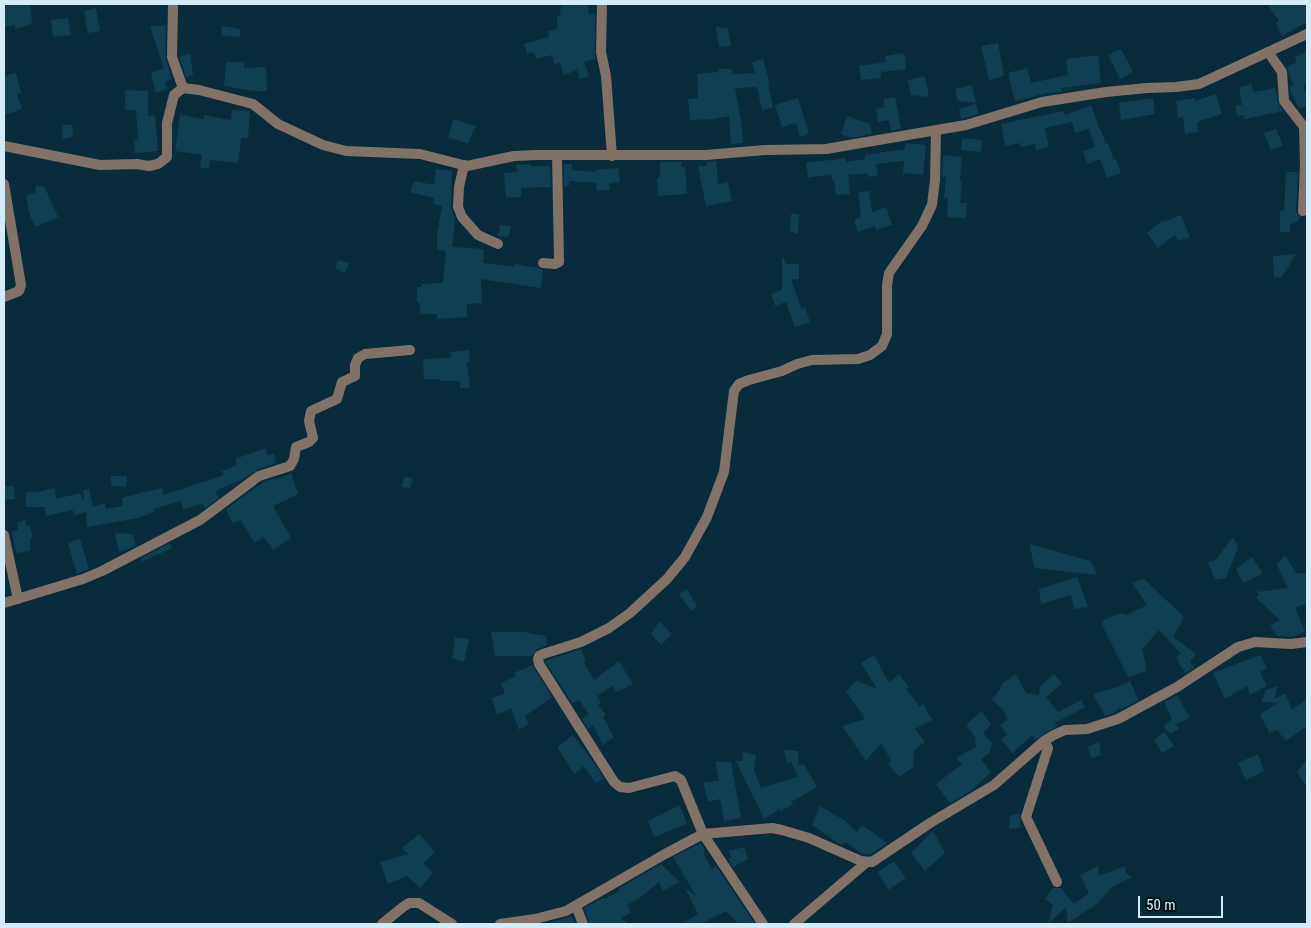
<!DOCTYPE html>
<html>
<head>
<meta charset="utf-8">
<style>
	body { margin:0 }
	#map { position:relative; width:1311px; height:928px; overflow:hidden; background:#092c3c; font-family:"Roboto Condensed",sans-serif }
	canvas { display:block }
	.frame { position:absolute; inset:0; border:5px solid #d4ebf9; pointer-events:none }
	.scale { position:absolute; left:1138px; top:896px; width:85px; height:22px; box-sizing:border-box; border:2px solid #d4ebf9; border-top:0; padding-left:6px; font-size:15px; line-height:18px; white-space:nowrap; color:#d4ebf9; -webkit-text-stroke:4px #03131c; paint-order:stroke }
</style>
</head>
<body>
<div id="map">
<canvas width="1311" height="928"></canvas>
<div class="frame"></div>
<div class="scale">50 m</div>
</div>
<script>
const ctx = document.querySelector('canvas').getContext('2d');
ctx.lineJoin = 'round';
function fill(path, color) {
  ctx.fillStyle = color;
  ctx.fill(path, 'evenodd');
}
function toPath(rows) {
  const path = new Path2D();
  for (const r of rows) {
    path.moveTo(r[0], r[1]);
    for (let i = 2; i < r.length; i += 2) path.lineTo(r[i], r[i + 1]);
  }
  return path;
}
function trace(path, color, width, dash) {
  ctx.strokeStyle = color;
  ctx.lineWidth = width;
  ctx.lineCap = dash ? 'butt' : 'round';
  ctx.setLineDash(dash || []);
  ctx.stroke(path);
}
const building = toPath([
	[6,4,30,4,32,24,15,29,15,25,4,27,4,10,6,10],
	[561,4,588,4,589,14,595,14,595,59,584,62,589,76,580,79,577,70,564,75,560,63,554,64,552,55,536,59,534,52,527,54,524,44,549,37,548,31,557,29,557,16,560,16],
	[1267,4,1307,4,1307,22,1282,36,1276,23,1279,21],
	[96,8,100,31,88,33,84,11],
	[68,18,71,35,53,37,51,20],
	[166,25,165,57,172,79,165,82,167,89,156,93,151,73,164,68,150,27],
	[222,26,240,29,240,37,221,35],
	[716,27,728,28,731,46,719,47],
	[998,43,1004,76,989,80,981,46],
	[1121,49,1133,72,1120,79,1108,55],
	[1307,51,1307,83,1303,86,1307,95,1307,106,1299,108,1290,90,1290,86,1293,85,1287,67,1297,62,1295,57],
	[190,53,193,75,186,77,179,57],
	[904,53,906,69,881,72,881,78,861,80,859,66,886,62,885,56],
	[1098,55,1101,83,1061,88,1062,92,1047,93,1015,101,1008,73,1027,68,1031,83,1068,75,1066,59],
	[763,59,769,81,768,81,773,108,762,110,757,87,735,88,741,120,743,143,731,144,729,116,714,119,690,120,688,99,698,98,697,74,719,72,719,69,732,69,732,74,755,73,752,62],
	[226,62,244,62,244,68,266,67,267,91,255,91,224,86],
	[16,73,21,93,17,94,22,109,4,115,4,76],
	[925,76,929,97,911,95,908,80],
	[1252,84,1253,92,1276,88,1277,102,1283,111,1245,119,1244,115,1237,116,1235,106,1242,105,1239,87],
	[972,85,976,103,958,101,955,89],
	[125,90,148,91,148,116,155,115,158,151,135,153,134,140,138,140,136,110,125,110],
	[1216,94,1222,114,1197,122,1198,132,1185,134,1183,117,1178,118,1176,101,1195,98,1195,101],
	[895,97,901,129,891,131,889,120,878,122,876,109,885,107,883,99],
	[798,98,809,134,800,137,796,123,782,127,775,105],
	[1153,98,1155,114,1121,120,1119,103],
	[976,104,979,114,961,119,959,109],
	[1091,105,1100,130,1101,130,1106,144,1108,143,1114,160,1116,159,1121,173,1107,178,1100,159,1087,164,1083,151,1095,147,1089,129,1075,133,1072,122,1045,128,1049,147,1036,150,1035,144,1021,147,1020,143,1005,146,1001,124,1064,111,1065,115],
	[232,110,250,111,248,138,241,138,238,163,210,160,209,169,200,167,202,155,175,151,180,115,204,119,204,115,231,120],
	[847,116,870,124,872,134,851,138,841,134],
	[453,119,476,126,468,143,448,138],
	[62,125,72,125,73,137,63,139],
	[1276,129,1283,146,1271,150,1264,133],
	[962,138,982,140,981,152,961,150],
	[905,143,926,145,923,175,903,173,904,161,876,164,878,175,868,177,867,173,848,175,850,194,836,195,834,179,832,180,831,174,808,178,806,163,846,158,846,162,865,159,865,155,905,149],
	[943,155,962,157,960,181,962,181,960,203,967,203,966,218,947,217,948,198,944,198,946,177,942,177],
	[716,161,718,184,728,182,732,201,706,206,698,166,707,166,707,162],
	[660,162,682,162,681,167,685,167,687,194,658,196,657,178,660,177],
	[530,164,530,166,550,166,551,187,521,188,521,197,506,198,504,173,517,172,516,165],
	[564,164,572,164,572,170,595,172,595,170,618,168,620,182,609,183,610,190,597,191,596,183,569,181,569,186,564,186],
	[436,169,452,171,451,207,455,219,452,247,484,249,483,263,514,267,515,264,538,268,543,270,541,288,481,279,482,303,467,304,467,317,437,319,437,314,420,314,420,303,417,302,417,287,422,287,422,284,443,283,446,251,437,250,437,233,442,206,434,204,434,198,410,192,414,181,434,185],
	[1286,172,1298,172,1296,211,1300,217,1298,221,1290,225,1290,232,1280,232,1280,211,1284,211],
	[36,186,44,186,58,217,35,227,29,213,26,195,35,193],
	[869,191,872,212,886,207,892,225,876,230,875,226,858,232,854,220,861,217,858,192],
	[791,214,799,214,798,234,790,231],
	[1181,215,1190,237,1178,241,1175,235,1158,248,1147,233,1162,221,1163,222],
	[500,225,511,226,508,237,498,236],
	[1296,254,1282,277,1274,278,1273,256],
	[782,257,783,257,786,264,799,264,799,279,791,279,801,308,805,307,810,322,795,327,786,302,775,306,771,294,782,290],
	[338,260,349,263,345,273,335,268],
	[469,350,470,361,467,362,470,388,460,388,460,381,440,381,440,379,424,379,423,359,451,358,451,352],
	[266,448,267,455,274,454,276,463,257,470,241,480,215,491,219,498,205,508,203,503,183,510,181,501,153,509,154,512,138,518,87,527,86,512,74,515,73,510,46,516,45,507,26,507,26,492,37,492,55,488,56,499,80,493,82,499,84,499,83,490,89,489,93,507,105,503,106,509,123,506,122,498,132,495,162,488,164,495,224,475,222,471,237,465,235,459],
	[291,473,298,494,273,506,291,538,273,550,264,537,254,543,241,520,232,523,226,509,265,481,280,477,280,478],
	[111,476,127,476,126,487,111,486],
	[404,477,413,478,410,488,402,487],
	[4,486,14,486,15,499,4,500],
	[25,520,27,526,30,526,33,538,30,539,30,551,16,553,12,532,18,530,17,523],
	[115,533,133,534,136,546,119,552],
	[1233,537,1238,547,1226,578,1215,580,1208,562,1216,560],
	[80,539,89,569,77,574,68,543],
	[170,543,172,548,142,562,141,558],
	[1029,544,1091,561,1097,575,1035,568],
	[1285,555,1296,573,1307,574,1307,604,1295,607,1305,632,1291,637,1277,636,1270,626,1280,620,1256,598,1259,595,1257,592,1288,588,1277,565],
	[1252,557,1263,573,1243,583,1236,569],
	[1077,577,1088,607,1074,609,1071,595,1041,604,1039,589],
	[1144,579,1184,617,1173,637,1196,654,1190,661,1194,668,1185,673,1176,657,1181,654,1159,630,1142,649,1147,671,1128,677,1102,625,1104,620,1120,613,1127,615,1147,605,1132,583],
	[687,589,697,606,691,611,679,594],
	[659,621,672,634,661,645,651,634],
	[491,632,523,632,546,636,547,645,536,650,532,656,495,656],
	[455,637,469,639,464,662,452,658],
	[581,649,586,662,584,663,594,680,619,661,633,684,616,692,612,686,597,696,601,703,598,704,606,715,603,717,614,737,603,745,593,725,588,729,582,719,589,714,579,700,572,703,545,661],
	[874,655,889,683,899,674,909,687,906,689,920,707,923,704,932,720,915,729,925,742,914,750,913,767,899,777,889,765,891,760,881,743,866,761,842,726,865,719,846,691,857,681,877,689,861,663],
	[1260,655,1267,668,1260,672,1267,686,1250,695,1247,686,1225,699,1213,673],
	[532,665,552,697,525,716,529,724,519,730,511,708,497,715,492,698,505,693,501,683,516,676,514,673],
	[1016,674,1026,693,1039,695,1040,687,1054,674,1062,683,1046,697,1058,712,1081,700,1085,707,1055,723,1057,726,1035,740,1033,735,1012,753,1001,739,1007,735,1000,725,1008,719,1003,710,992,699,1000,689,1003,683],
	[1130,681,1138,700,1122,709,1119,708,1114,713,1105,716,1093,694,1112,689],
	[1277,686,1275,699,1285,693,1292,710,1307,699,1307,726,1286,741,1277,730,1269,733,1260,714,1278,703,1261,702,1266,690],
	[1177,695,1190,718,1176,724,1179,729,1170,734,1163,726,1172,719,1165,705,1165,702],
	[981,711,991,724,983,734,993,743,990,748,990,753,981,759,991,772,971,791,950,803,936,784,962,764,956,758,976,747,975,737,966,725],
	[1164,732,1174,746,1162,753,1154,740],
	[573,735,594,763,604,779,595,783,584,766,574,774,557,747],
	[1099,742,1101,755,1091,758,1088,747],
	[784,750,798,751,798,765,804,764,817,787,791,802,793,804,780,812,779,809,764,819,736,761,742,761,743,752,756,755,754,770,761,788,798,777,791,762,787,763],
	[1258,754,1264,771,1246,780,1238,763],
	[1307,759,1307,788,1297,772],
	[715,762,731,762,741,818,724,821,720,799,708,802,703,782,719,781],
	[680,805,687,824,654,837,648,821],
	[820,806,844,820,857,832,862,825,887,843,870,855,861,853,845,842,842,845,838,843,812,825],
	[1019,814,1021,827,1009,829,1010,816],
	[933,831,945,853,925,871,911,853],
	[419,834,435,852,423,863,433,873,420,888,407,876,388,884,380,862,408,854,402,848],
	[701,843,705,851,703,853,712,869,716,866,755,924,739,924,726,911,700,924,681,924,698,914,685,888,697,897,673,857],
	[744,847,748,859,733,867,728,859,731,858,729,851],
	[894,861,906,878,888,890,878,872],
	[661,864,680,882,663,891,659,882,641,897,627,905,631,913,620,918,629,924,590,924,584,908,603,898,604,899,620,891,618,889],
	[1098,866,1099,876,1125,866,1126,873,1132,877,1112,887,1097,904,1068,923,1066,907,1048,924,1053,905,1045,899,1053,888,1061,888,1074,904,1089,893,1080,875],
	[571,916,576,924,551,924,551,922]
]);
const minor = toPath([
	[602,4,601,52,606,76,612,156],
	[173,7,172,57,183,88],
	[1268,52,1282,72,1284,101,1304,127,1305,165,1303,211],
	[464,165,459,187,458,207,462,217,478,235,498,244],
	[4,184,21,285,19,291,4,297],
	[543,263,555,264,559,262,559,260,557,156],
	[4,535,18,599],
	[4,603,83,579,102,571,200,520,259,476,290,466,294,459,296,447,309,442,313,438,309,421,311,411,337,399,342,382,355,376,355,365,358,358,365,354,410,350],
	[1044,741,1048,748,1026,817,1057,882],
	[576,906,583,924],
	[382,924,403,907,409,903,419,903,452,924],
	[500,924,535,919,566,911,665,854,703,834,772,828,782,830,809,838,861,861,872,862,930,823,994,785,1044,741,1054,735,1065,730,1087,729,1118,719,1177,687,1238,647,1255,642,1291,644,1307,642],
	[763,924,703,834,681,780,675,776,629,788,620,787,614,782,539,664,538,659,539,656,543,654,581,642,609,628,630,613,667,579,685,557,707,517,724,472,734,391,739,384,749,380,782,371,797,364,812,360,858,359,870,355,882,346,887,334,887,285,889,273,922,226,932,205,935,180,936,131],
	[794,924,867,862]
]);
const tertiary = toPath([
	[4,146,100,165,137,164,149,166,158,164,167,157,167,123,174,95,183,88,199,90,253,104,278,124,323,145,346,151,420,154,467,166,514,156,536,155,706,155,765,150,826,149,966,125,1042,102,1106,92,1147,88,1176,87,1199,84,1307,34]
]);
fill(building, '#103f54');
trace(minor, '#827166', 10);
trace(tertiary, '#827166', 10);
</script>
</body>
</html>
